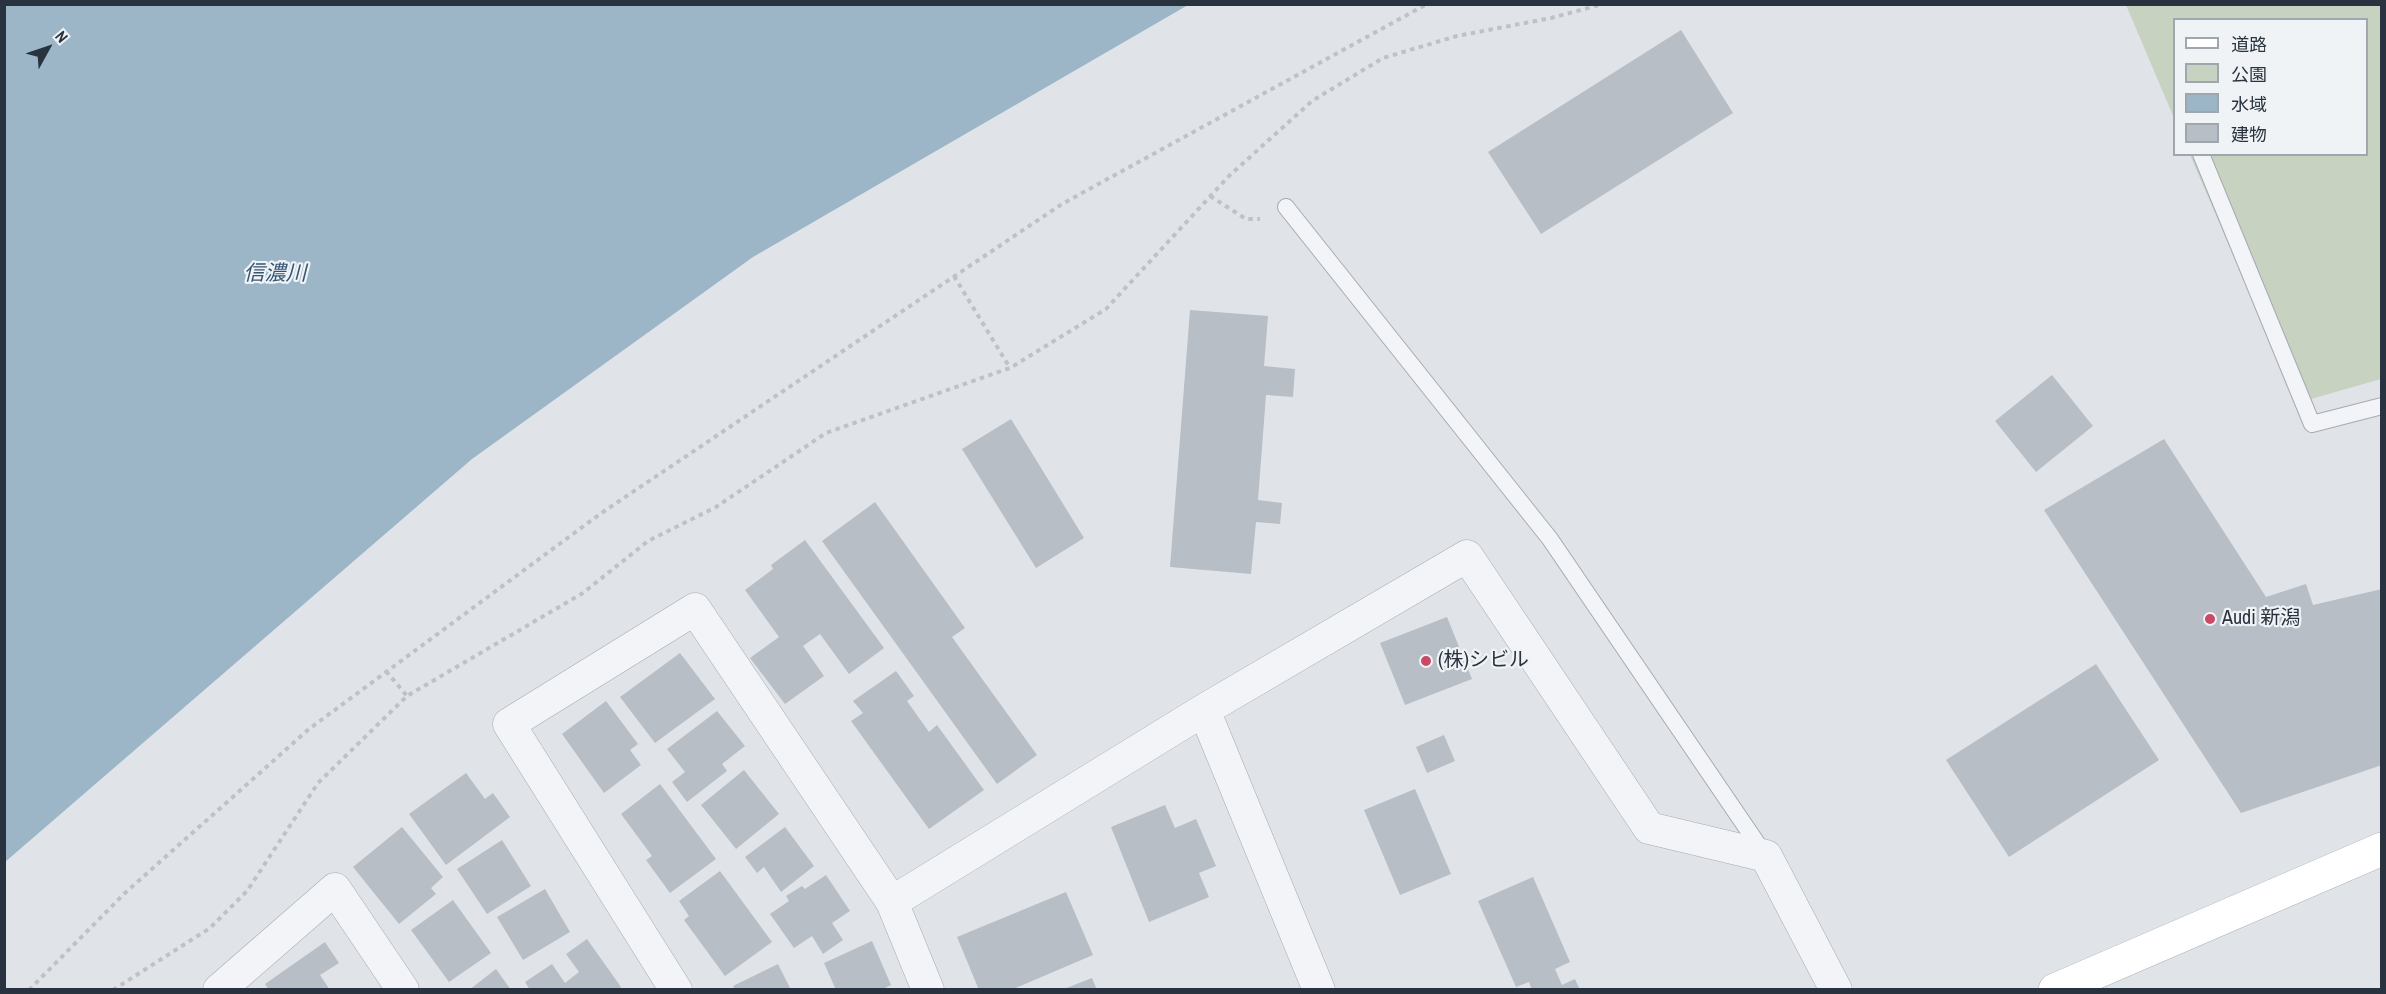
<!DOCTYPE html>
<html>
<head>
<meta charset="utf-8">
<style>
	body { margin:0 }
	#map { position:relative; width:2386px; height:994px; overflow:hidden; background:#e0e4e8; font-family:"Archivo Narrow","Noto Sans JP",sans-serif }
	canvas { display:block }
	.frame { position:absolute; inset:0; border:6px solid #29333f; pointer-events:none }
	.legend { position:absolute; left:2173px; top:18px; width:195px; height:138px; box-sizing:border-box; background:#eff3f6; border:2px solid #a0a6ad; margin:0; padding:8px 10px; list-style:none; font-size:18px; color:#29333f }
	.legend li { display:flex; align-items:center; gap:12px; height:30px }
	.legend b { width:30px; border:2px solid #a0a6ad }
	.north { position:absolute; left:18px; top:18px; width:60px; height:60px; -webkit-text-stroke:4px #eff3f6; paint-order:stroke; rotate:50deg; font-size:16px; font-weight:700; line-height:24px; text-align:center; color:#29333f }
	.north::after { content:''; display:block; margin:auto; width:21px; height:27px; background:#29333f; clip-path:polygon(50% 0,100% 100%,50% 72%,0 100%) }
</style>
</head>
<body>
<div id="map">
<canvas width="2386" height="994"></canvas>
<div class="frame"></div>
<ul class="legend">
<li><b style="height:8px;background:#fff"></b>道路</li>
<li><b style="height:16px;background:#c7d2c1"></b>公園</li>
<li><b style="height:16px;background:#9cb5c7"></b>水域</li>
<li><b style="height:16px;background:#b7bec5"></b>建物</li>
</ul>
<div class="north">N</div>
</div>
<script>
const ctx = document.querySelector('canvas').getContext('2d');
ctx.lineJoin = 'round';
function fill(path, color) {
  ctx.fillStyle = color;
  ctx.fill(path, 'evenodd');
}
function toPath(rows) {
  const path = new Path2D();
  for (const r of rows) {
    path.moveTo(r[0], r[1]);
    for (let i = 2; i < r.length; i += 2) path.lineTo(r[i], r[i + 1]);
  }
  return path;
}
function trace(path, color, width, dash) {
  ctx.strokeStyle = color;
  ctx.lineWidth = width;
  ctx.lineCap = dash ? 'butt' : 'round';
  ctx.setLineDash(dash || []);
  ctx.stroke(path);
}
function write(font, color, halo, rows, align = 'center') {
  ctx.font = font + ' "Archivo Narrow","Noto Sans JP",sans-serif';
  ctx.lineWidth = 4.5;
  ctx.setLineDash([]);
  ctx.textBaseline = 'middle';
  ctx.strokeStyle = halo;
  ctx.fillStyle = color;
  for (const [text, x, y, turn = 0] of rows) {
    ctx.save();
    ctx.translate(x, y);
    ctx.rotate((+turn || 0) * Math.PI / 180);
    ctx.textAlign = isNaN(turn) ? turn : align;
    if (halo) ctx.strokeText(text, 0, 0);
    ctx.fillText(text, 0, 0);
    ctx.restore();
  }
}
const green = toPath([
	[2126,5,2381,5,2381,379,2297,403,2190,155,2366,154,2366,20,2174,20,2174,118]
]);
const water = toPath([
	[5,4,1188,4,1188,5,753,257,472,459,5,862]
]);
const building = toPath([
	[1681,30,1733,113,1541,234,1488,152],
	[1190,310,1268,316,1264,366,1295,369,1293,397,1266,395,1258,500,1282,503,1280,524,1256,522,1251,574,1170,567],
	[2052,375,2093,426,2036,472,1995,421],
	[1011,419,1084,538,1036,568,962,449],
	[2164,439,2266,597,2306,584,2313,605,2382,589,2382,765,2241,813,2044,510],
	[875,502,965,628,952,637,1037,755,997,784,822,541],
	[805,540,884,648,849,674,820,634,803,646,824,676,785,704,750,658,779,637,745,590,773,569,771,565],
	[1447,617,1472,679,1405,705,1380,643],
	[680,653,715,699,655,743,620,697],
	[2096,664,2159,760,2009,857,1946,760],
	[896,671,914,696,907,701,929,732,937,725,984,790,929,829,851,721,863,713,853,701],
	[606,701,638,744,630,750,641,765,604,793,562,734],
	[717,711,745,746,722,764,727,771,687,802,672,782,685,772,667,749],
	[1444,735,1455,761,1427,773,1416,747],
	[744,770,779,814,736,849,701,805],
	[466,773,485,799,493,793,510,817,446,865,409,814],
	[660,784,716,859,670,893,646,860,652,856,621,814],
	[1415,789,1451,874,1400,895,1364,810],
	[1165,805,1175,828,1196,819,1216,866,1199,873,1209,897,1149,922,1111,827],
	[402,827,443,877,431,888,436,894,399,924,353,867],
	[785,827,814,866,781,892,764,867,757,873,745,857],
	[502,840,531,886,487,914,457,869],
	[720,871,772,942,725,976,684,920,689,916,679,901],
	[826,875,850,911,832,923,843,940,823,954,812,936,794,948,770,914,789,901,786,896,802,886,805,889],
	[1533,877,1570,962,1555,969,1562,985,1575,979,1580,990,1532,990,1529,982,1516,987,1478,901],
	[545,889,570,932,523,960,497,917],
	[1066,892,1093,955,1011,990,979,990,957,937],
	[453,900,491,953,449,982,411,930],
	[587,939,621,987,618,990,530,990,525,982,552,964,565,983,579,972,566,954],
	[872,941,891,985,881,990,836,990,824,963],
	[325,942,339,963,320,975,330,990,269,990,265,984],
	[778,964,791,990,735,990,733,986],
	[496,969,511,990,469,990],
	[1092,978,1097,990,1064,990,1064,989]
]);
const path = toPath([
	[1210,196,1246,219,1260,219],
	[954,276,1010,368],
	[386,671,407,696],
	[29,990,125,893,309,729,600,514,1062,204,1427,4],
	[113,990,210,928,247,891,318,783,407,696,583,593,648,541,716,507,826,433,1010,368,1106,309,1229,176,1312,101,1383,58,1457,36,1551,18,1603,4]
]);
const lane = toPath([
	[2201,154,2312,424,2382,406],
	[1286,207,1550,539,1765,855]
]);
const street = toPath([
	[1204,710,1319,990],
	[892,902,1204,710,1467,556,1649,828,1766,856,1836,990],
	[219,990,335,889,403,990],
	[676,990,509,724,695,609,892,902,928,990]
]);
const secondary = toPath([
	[2055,990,2382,849]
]);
const markers = [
	[2210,619,6,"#c94967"],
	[1426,661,6,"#c94967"]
];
const poiNames = [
	["Audi 新潟",2222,619],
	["(株)シビル",1438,661]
];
const waterNames = [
	["信濃川",275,274]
];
fill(green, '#c7d2c1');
fill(water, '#9cb5c7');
fill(building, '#b7bec5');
trace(lane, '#a5abb2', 18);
trace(street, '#a5abb2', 33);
trace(secondary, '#a5abb2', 34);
trace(path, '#bec2c7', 4, [4.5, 4.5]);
trace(lane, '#f2f4f7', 16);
trace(street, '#f2f4f7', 32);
trace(secondary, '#fff', 33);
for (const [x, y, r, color] of markers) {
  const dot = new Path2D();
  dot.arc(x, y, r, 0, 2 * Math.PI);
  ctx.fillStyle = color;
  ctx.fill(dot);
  trace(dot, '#eff3f6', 2);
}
write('20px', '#29333f', '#eff3f6', poiNames, 'left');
write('italic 21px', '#355572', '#eff3f6', waterNames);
</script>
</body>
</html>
